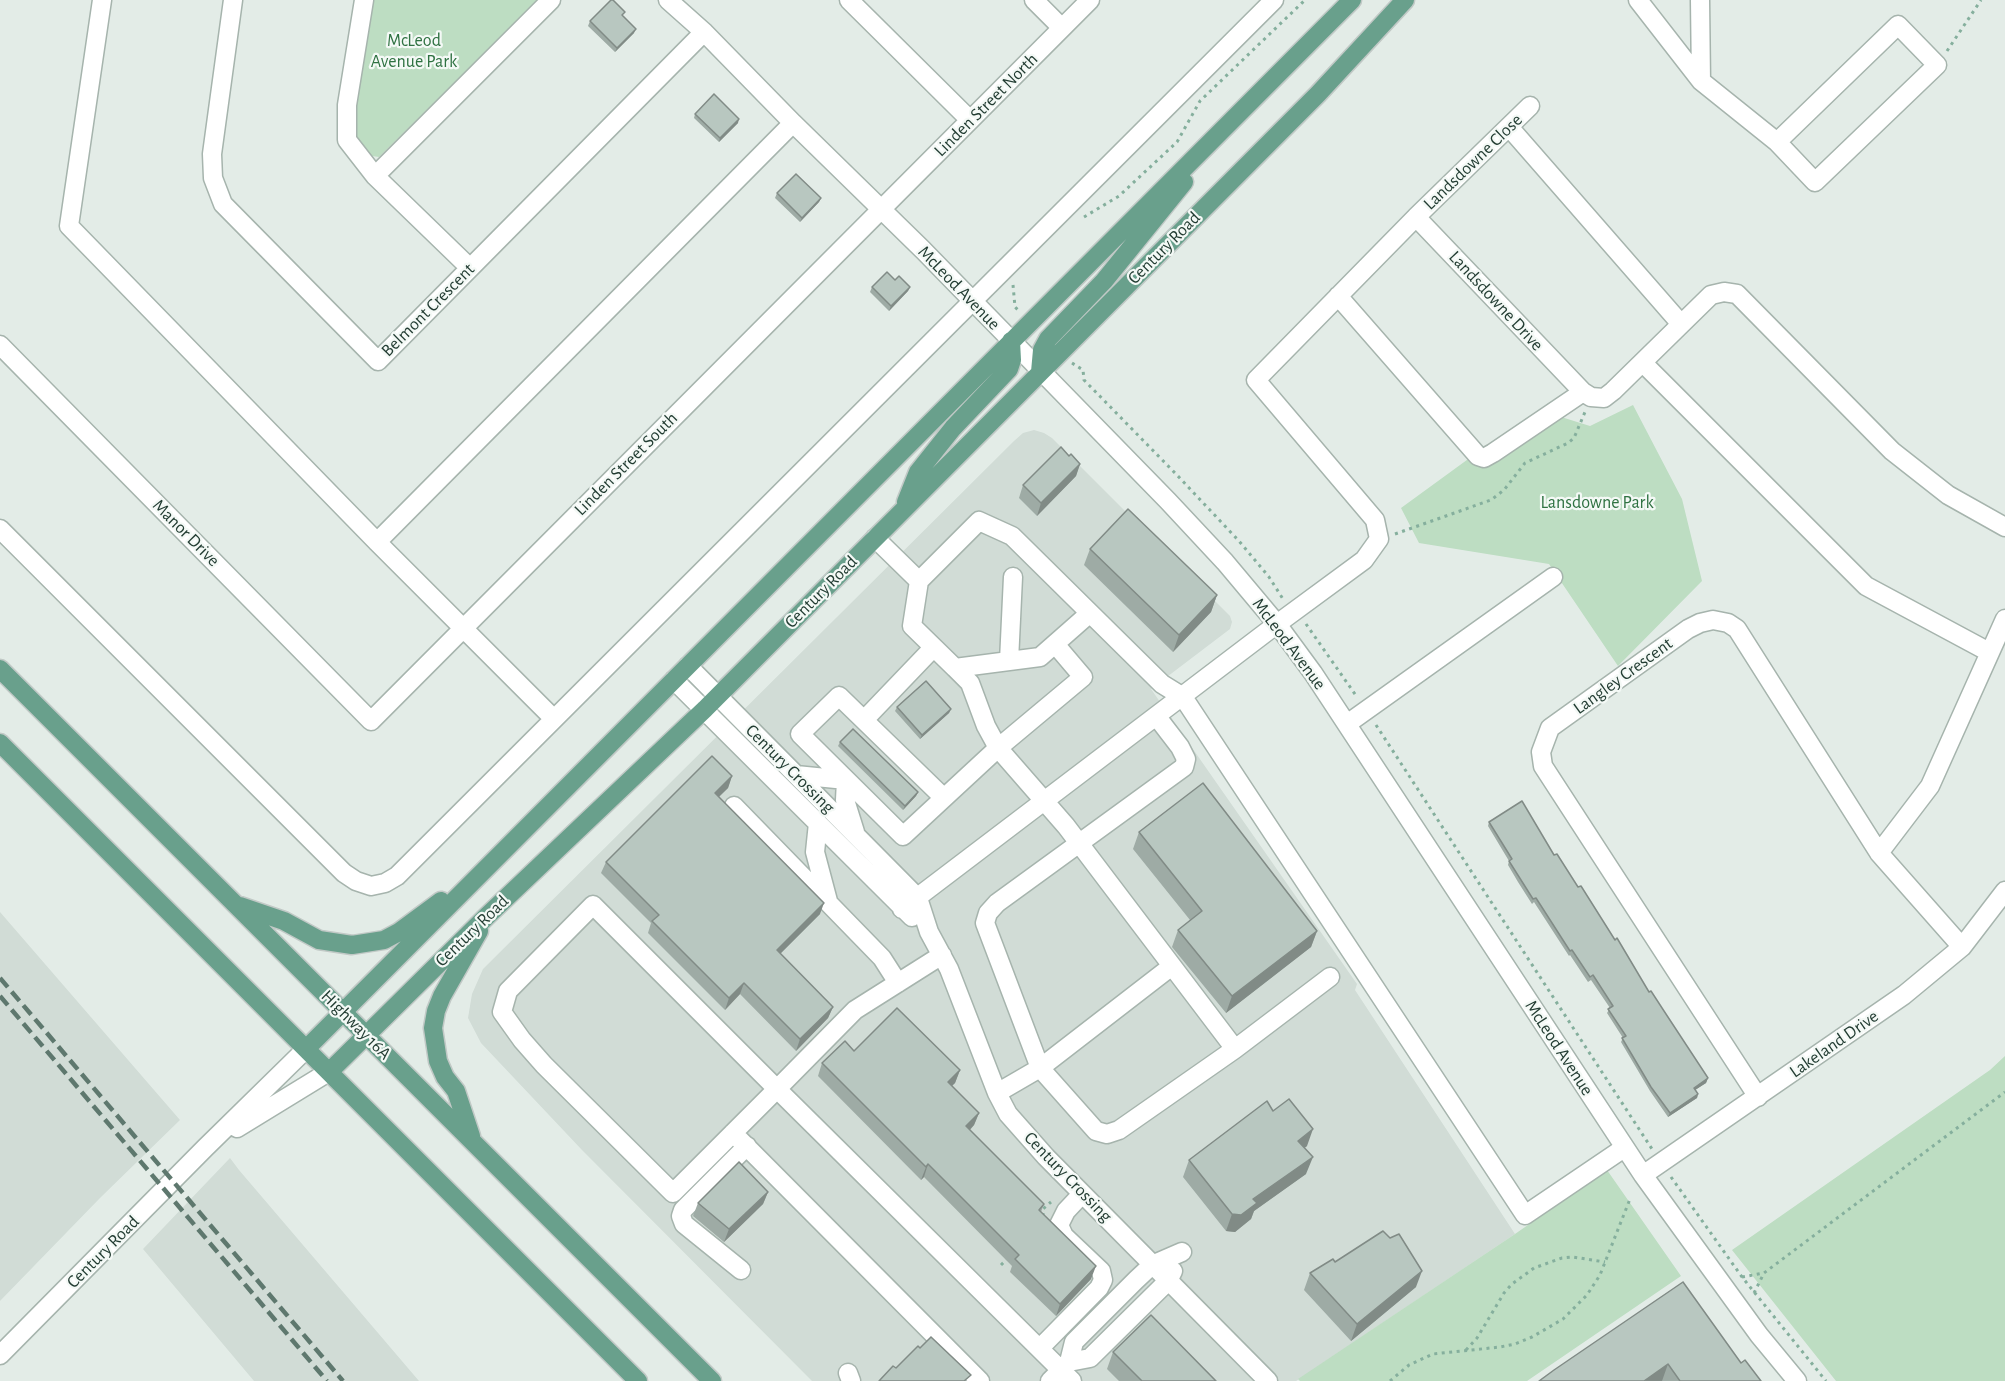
<!DOCTYPE html>
<html>
<head>
<meta charset="utf-8">
<style>
	body { margin:0 }
	canvas { display:block; background:#e3ece7 }
</style>
</head>
<body>
<canvas width="2005" height="1381"></canvas>
<script>
const ctx = document.querySelector('canvas').getContext('2d');
ctx.lineJoin = 'round';
function fill(path, color) {
  ctx.fillStyle = color;
  ctx.fill(path, 'evenodd');
}
function toPath(rows) {
  const path = new Path2D();
  for (const r of rows) {
    path.moveTo(r[0], r[1]);
    for (let i = 2; i < r.length; i += 2) path.lineTo(r[i], r[i + 1]);
  }
  return path;
}
function trace(path, color, width, dash) {
  ctx.strokeStyle = color;
  ctx.lineWidth = width;
  ctx.lineCap = dash ? 'butt' : 'round';
  ctx.setLineDash(dash || []);
  ctx.stroke(path);
}
function write(font, color, halo, rows, align = 'center') {
  ctx.font = font + ' "Alegreya Sans",sans-serif';
  ctx.lineWidth = 4.5;
  ctx.setLineDash([]);
  ctx.textBaseline = 'middle';
  ctx.strokeStyle = halo;
  ctx.fillStyle = color;
  for (const [text, x, y, turn = 0] of rows) {
    ctx.save();
    ctx.translate(x, y);
    ctx.rotate((+turn || 0) * Math.PI / 180);
    ctx.textAlign = isNaN(turn) ? turn : align;
    if (halo) ctx.strokeText(text, 0, 0);
    ctx.fillText(text, 0, 0);
    ctx.restore();
  }
}
const built = toPath([
	[1034,430,1044,433,1052,438,1230,616,1232,622,1230,629,1151,689,1357,984,1355,990,1515,1234,1296,1381,812,1381,582,1150,481,1043,468,1018,472,994,483,969,1014,441,1023,433],
	[0,912,180,1120,100,1198,0,1301],
	[230,1158,239,1170,419,1381,254,1381,143,1249]
]);
const green = toPath([
	[370,0,538,0,379,157,365,155,350,129],
	[1633,405,1682,499,1702,581,1618,666,1549,564,1419,543,1401,508,1471,457,1485,467,1558,416,1590,426],
	[2005,1056,2005,1381,1836,1381,1732,1250,1990,1070],
	[1607,1170,1681,1276,1527,1381,1300,1381,1298,1379,1515,1234]
]);
const path = toPath([
	[1947,51,1981,0],
	[1084,217,1119,196,1177,142,1200,101,1305,0],
	[1013,285,1015,307,1018,310],
	[1072,363,1083,370,1084,380,1176,474,1239,541,1269,577,1283,599],
	[1395,534,1491,500,1504,490,1525,463,1568,443,1574,438,1585,412],
	[1306,624,1357,697],
	[1376,725,1652,1149],
	[1671,1177,1742,1277,1826,1381],
	[1043,1216,1043,1209,1051,1202],
	[1001,1265,1007,1259],
	[1742,1277,1764,1273,2005,1092],
	[1754,1293,1764,1273],
	[1466,1350,1477,1338,1504,1293,1512,1284,1534,1268,1562,1258,1573,1257,1605,1262],
	[1390,1381,1409,1365,1433,1354,1500,1347,1515,1344,1532,1337,1563,1319,1587,1295,1600,1275,1630,1199]
]);
const minor = toPath([
	[102,0,69,226,377,542,554,719],
	[233,0,212,154,213,178,223,204,378,361,704,32],
	[364,0,347,105,347,140,375,176,470,268],
	[668,0,704,32,793,123,923,250,1168,501,1225,562,1277,624,1313,673,1643,1175,1759,1335,1797,1381],
	[849,0,970,120],
	[1034,0,1062,28],
	[1638,0,1701,81,1777,142,1815,182,1937,65,1898,25,1777,142],
	[1700,0,1701,81],
	[1509,127,1681,324],
	[375,176,551,0],
	[1416,217,1583,392,1591,397,1604,398,1613,391,1711,295,1724,292,1737,294,1892,451,1948,495,2005,527],
	[1338,296,1478,456,1484,458,1493,453,1583,392],
	[0,345,371,721,1090,0],
	[1643,363,1866,586,1989,652],
	[0,529,344,873,356,881,371,886,385,883,397,876,1274,0],
	[875,538,919,581,979,521,1012,536,1162,684,1183,697,1525,1215,1624,1148],
	[377,542,793,123],
	[919,581,912,626,955,668,1040,657,1090,613],
	[1009,661,1013,577],
	[688,666,918,898,929,932,949,969,997,1093,1008,1114,1046,1157,1268,1381],
	[955,668,970,683,986,726,998,748,1066,826,1235,1049,1330,977],
	[674,680,912,917],
	[1157,717,1180,747,1186,759,1184,767,997,903,988,913,985,923,1040,1068,1172,966],
	[864,720,933,648],
	[1347,724,1553,577],
	[796,775,846,780,845,800,855,832],
	[944,798,839,696,800,734,903,836,944,798,998,748,1083,677,1055,644],
	[734,806,882,958,898,983],
	[818,823,815,852,828,901],
	[1879,853,1930,786,2005,619],
	[902,909,1277,624,1364,560,1379,539,1375,520,1256,380,1416,217,1530,106],
	[942,955,855,1010,777,1089,673,1193,544,1065,522,1040,502,1012,508,991,593,905,777,1089,1072,1381],
	[997,1093,1040,1068,1096,1131,1107,1134,1119,1130,1235,1049],
	[1758,1097,1543,766,1541,752,1550,728,1688,629,1700,623,1713,620,1728,623,1737,629,1879,853,1962,947],
	[237,1128,330,1071],
	[733,1133,980,1381],
	[1643,1175,1904,995,1962,947,2005,891],
	[741,1270,684,1224,681,1216,683,1210,747,1146],
	[1040,1348,1099,1288,1103,1280,1101,1271,1064,1236,1059,1225,1066,1211,1082,1194],
	[0,1355,205,1148,307,1048],
	[1069,1362,1090,1358,1168,1281,1173,1271],
	[848,1373,851,1381],
	[1050,1381,1069,1362,1074,1342,1136,1280,1152,1265,1182,1252]
]);
const major = toPath([
	[1040,372,1042,350,1048,339,1104,281,1184,182],
	[906,502,918,472,953,428,1009,369,1012,360,1011,341],
	[0,669,712,1381],
	[0,743,638,1381],
	[240,906,284,921,319,940,352,945,384,940,399,932,441,901],
	[307,1048,1352,0],
	[330,1071,487,916,705,709,1318,94,1405,0],
	[471,1136,456,1091,445,1077,438,1061,433,1028,436,1011,442,996,479,931]
]);
const rail = toPath([
	[0,978,343,1381],
	[0,996,327,1381]
]);
const wall = toPath([
	[623,16,634,33,615,52,588,26,590,21],
	[695,114,738,123,719,142,694,118],
	[777,193,821,198,819,202,800,222,775,198],
	[895,280,910,287,908,291,889,311,870,292,872,287],
	[1069,456,1080,464,1076,476,1037,516,1019,498,1023,485],
	[1090,549,1217,595,1211,612,1173,652,1084,565],
	[897,707,951,709,949,713,920,739,895,711],
	[840,742,918,792,916,796,903,810,838,746],
	[732,776,728,788,719,797,820,914,780,954,833,1007,828,1018,796,1051,740,994,725,1010,648,933,651,923,601,873,606,862],
	[1489,822,1554,855,1578,887,1708,1078,1706,1083,1695,1090,1698,1094,1697,1098,1668,1117,1650,1091,1621,1042,1623,1038,1607,1013,1610,1008,1591,980,1588,982,1570,955,1569,956,1534,902,1532,904,1518,882,1508,865,1509,861,1488,826],
	[1139,832,1317,931,1311,947,1226,1013,1172,947,1178,930,1190,920,1133,849],
	[854,1051,960,1070,955,1083,952,1086,979,1113,974,1125,970,1130,1044,1204,1041,1212,1091,1279,1056,1316,1010,1272,1012,1266,924,1177,921,1180,818,1076,822,1063],
	[1273,1111,1307,1146,1304,1148,1306,1174,1254,1211,1251,1219,1235,1232,1226,1231,1183,1177,1189,1160],
	[768,1192,763,1204,724,1242,693,1216,698,1203],
	[1335,1262,1416,1287,1351,1341,1304,1290,1310,1273],
	[1683,1282,1741,1363,1761,1381,1539,1381],
	[1113,1352,1216,1381,1119,1381,1107,1369]
]);
const shadedWall = toPath([
	[636,29,634,33,615,52,617,48],
	[739,119,738,123,719,142,720,138],
	[821,198,819,202,800,222,802,218],
	[910,287,908,291,889,311,891,306],
	[1080,464,1076,476,1037,516,1041,503],
	[1217,595,1211,612,1173,652,1179,635],
	[951,709,949,713,920,739,922,735],
	[732,776,728,788,710,805,715,793],
	[918,792,916,796,903,810,905,806],
	[824,903,820,914,772,962,777,950],
	[1317,931,1311,947,1226,1013,1232,996],
	[744,983,740,994,725,1010,729,998],
	[833,1007,828,1018,796,1051,800,1039],
	[960,1070,955,1083,943,1094,948,1082],
	[1708,1078,1706,1083,1692,1092,1694,1088],
	[1698,1094,1697,1098,1668,1117,1670,1113],
	[979,1113,974,1125,961,1139,966,1126],
	[1313,1129,1307,1146,1292,1158,1298,1141],
	[1313,1157,1306,1174,1254,1211,1251,1219,1235,1232,1226,1231,1232,1214],
	[928,1164,924,1177,921,1180,926,1167],
	[768,1192,763,1204,724,1242,729,1229],
	[1096,1266,1091,1279,1056,1316,1060,1304],
	[1422,1271,1416,1287,1351,1341,1357,1324],
	[1668,1364,1662,1381,1644,1381]
]);
const building = toPath([
	[611,0,613,0,625,12,622,15,636,29,617,48,590,21,611,0],
	[714,94,739,119,720,138,695,114,714,94],
	[796,174,821,198,802,218,777,193,796,174],
	[887,272,895,280,899,276,910,287,891,306,872,287,887,272],
	[1061,447,1069,456,1071,454,1080,464,1041,503,1023,485,1061,447],
	[1128,509,1217,595,1179,635,1090,549,1128,509],
	[926,681,951,709,922,735,897,707,926,681],
	[853,729,918,792,905,806,840,742,853,729],
	[712,756,732,776,715,793,824,903,777,950,833,1007,800,1039,744,983,729,998,652,921,659,915,606,862,712,756],
	[1203,783,1317,931,1232,996,1178,930,1202,911,1139,832,1203,783],
	[1522,801,1554,855,1557,854,1578,887,1581,886,1615,940,1617,938,1649,992,1651,991,1664,1011,1708,1078,1694,1088,1698,1094,1670,1113,1651,1087,1622,1038,1626,1036,1608,1009,1613,1006,1593,975,1590,977,1572,950,1570,951,1536,898,1533,899,1509,861,1512,859,1489,822,1522,801],
	[897,1008,960,1070,948,1082,979,1113,966,1126,1044,1204,1039,1210,1096,1266,1060,1304,1015,1259,1019,1255,928,1164,926,1167,822,1063,845,1041,854,1051,897,1008],
	[1289,1099,1313,1129,1298,1141,1313,1157,1253,1199,1257,1203,1241,1215,1232,1214,1189,1160,1267,1101,1273,1111,1289,1099],
	[739,1162,768,1192,729,1229,698,1203,739,1162],
	[1383,1231,1390,1238,1399,1234,1422,1271,1357,1324,1310,1273,1333,1259,1335,1262,1383,1231],
	[1683,1282,1741,1363,1745,1360,1761,1381,1680,1381,1668,1364,1644,1381,1539,1381,1554,1370,1683,1282],
	[1151,1315,1216,1381,1142,1381,1113,1352,1151,1315],
	[931,1337,971,1375,964,1381,879,1381,893,1366,896,1368,918,1346,920,1348,931,1337]
]);
const parkNames = [
	["McLeod",414,41],
	["Avenue Park",414,62],
	["Lansdowne Park",1597,503]
];
const streetNames = [
	["Linden Street North",986,105,-45],
	["Landsdowne Close",1473,162,-44],
	["Century Road",1164,248,-45],
	["McLeod Avenue",959,288,46],
	["Landsdowne Drive",1496,301,47],
	["Belmont Crescent",428,310,-45],
	["Linden Street South",626,464,-45],
	["Manor Drive",186,533,45],
	["Century Road",821,592,-45],
	["McLeod Avenue",1289,644,53],
	["Langley Crescent",1623,676,-36],
	["Century Crossing",790,769,45],
	["Century Road",472,931,-44],
	["Highway 16A",356,1025,45],
	["Lakeland Drive",1834,1044,-35],
	["McLeod Avenue",1559,1048,57],
	["Century Crossing",1068,1177,46],
	["Century Road",103,1252,-45]
];
fill(built, '#d1dcd6');
fill(green, '#bdddc2');
trace(minor, '#a6b4ad', 21);
trace(major, '#c1c9c6', 21);
trace(path, '#85af9d', 3, [3, 4.5]);
trace(minor, '#fff', 18);
trace(major, '#69a08c', 18);
trace(rail, '#5e786e', 4.5, [12, 6]);
fill(wall, '#9eaba5');
fill(shadedWall, '#818b86');
fill(building, '#b8c7c0');
trace(building, '#818b86', 1.5);
write('18px', '#2f7242', '#f4f9f6', parkNames);
write('18px', '#233d33', '#f4f9f6', streetNames);
</script>
</body>
</html>
